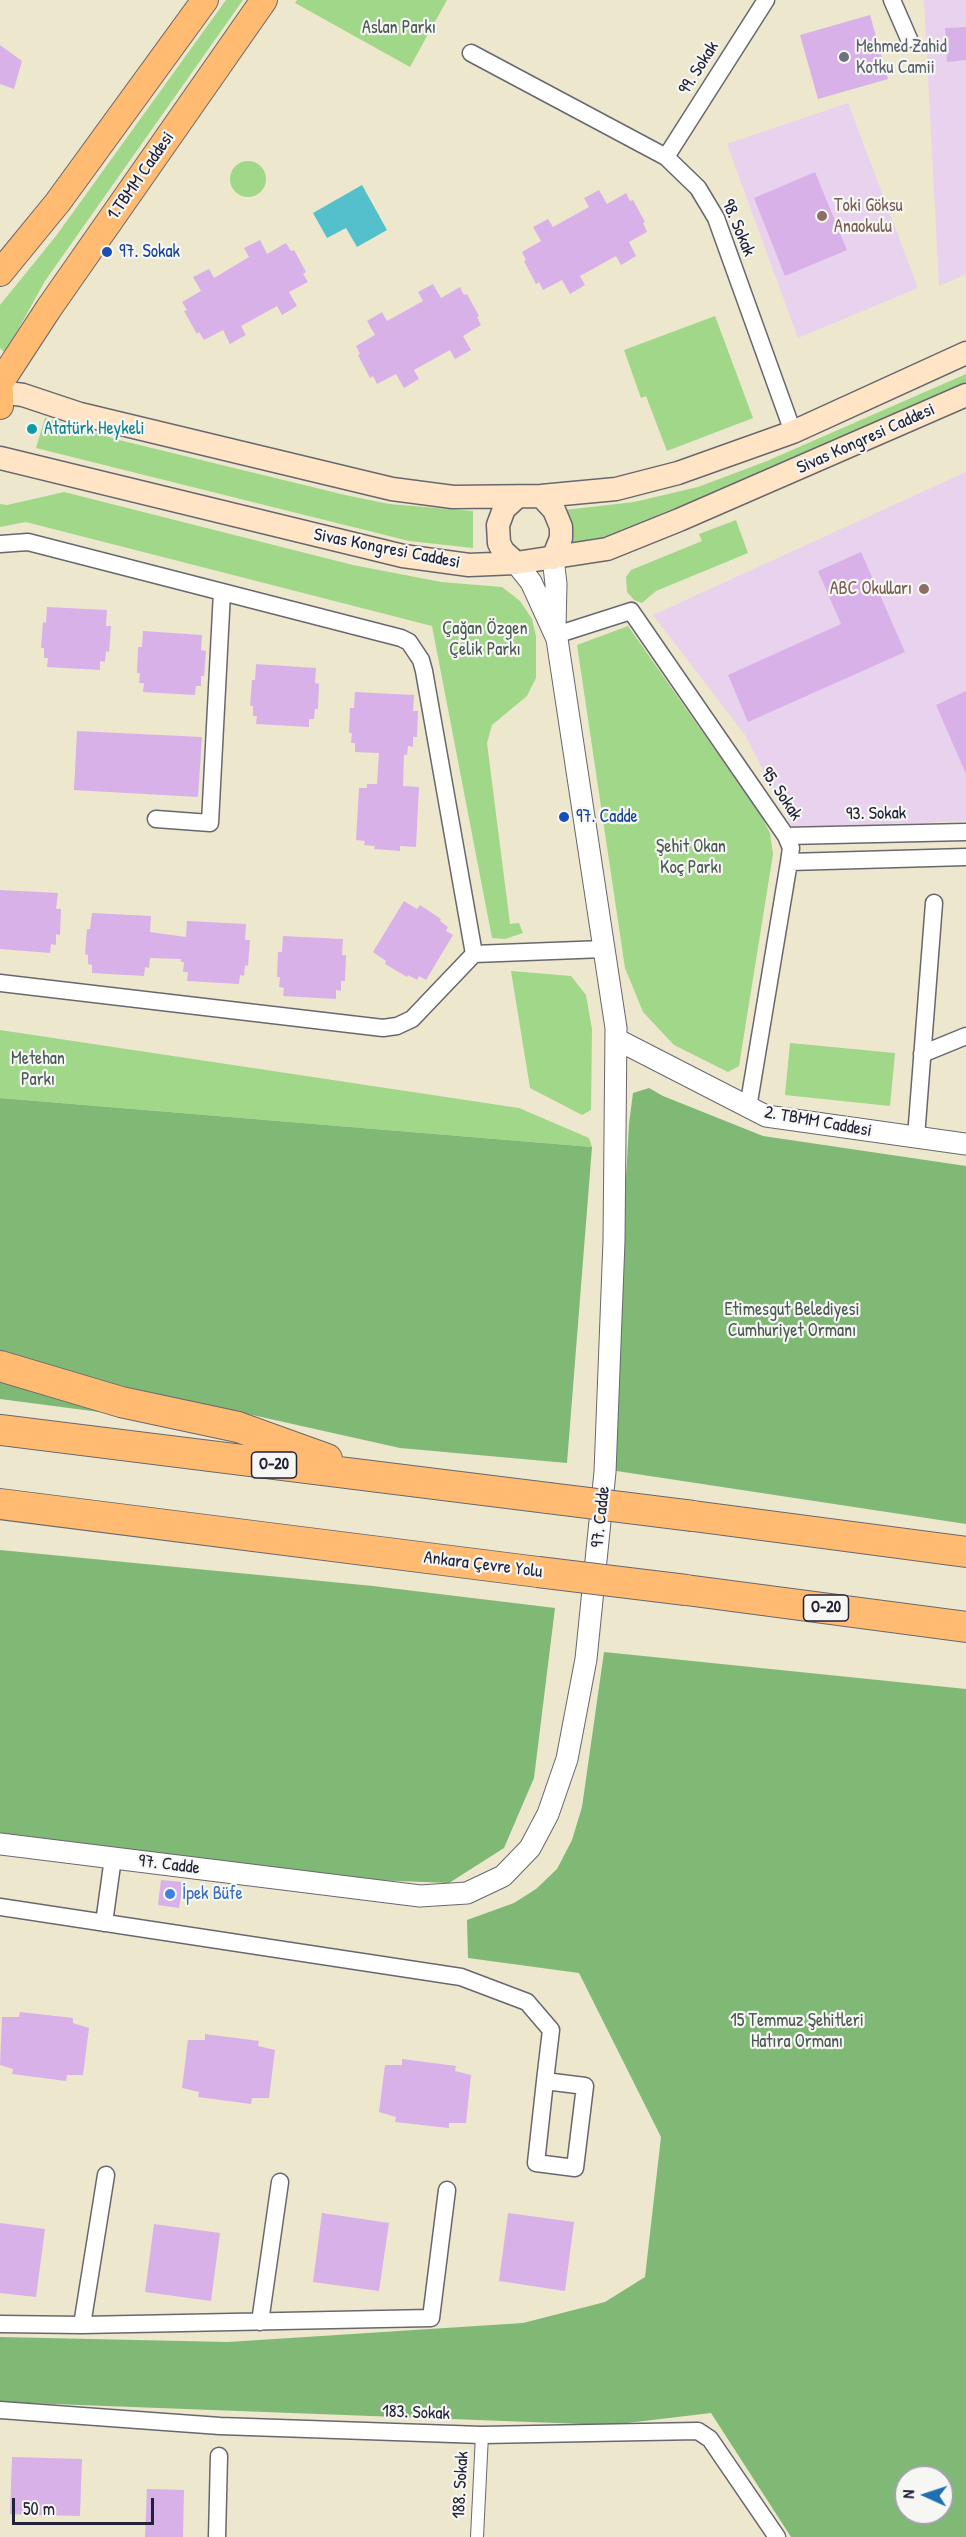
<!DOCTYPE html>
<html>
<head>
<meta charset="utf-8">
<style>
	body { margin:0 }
	#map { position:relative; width:966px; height:2537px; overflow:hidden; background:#ede7ce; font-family:"Patrick Hand",sans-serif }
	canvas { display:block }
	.north { position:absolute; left:894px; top:2465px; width:60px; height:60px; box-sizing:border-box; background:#f6f6f2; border:2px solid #a1a1a9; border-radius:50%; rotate:273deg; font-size:16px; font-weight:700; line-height:24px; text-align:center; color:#22223b }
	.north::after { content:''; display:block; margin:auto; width:21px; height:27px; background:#1f6fb2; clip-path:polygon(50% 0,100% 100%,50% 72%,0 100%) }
	.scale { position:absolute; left:12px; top:2498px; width:142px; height:27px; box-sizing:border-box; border:3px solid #22223b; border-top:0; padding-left:8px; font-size:18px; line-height:21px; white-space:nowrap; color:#22223b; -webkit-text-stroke:4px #f6f6f2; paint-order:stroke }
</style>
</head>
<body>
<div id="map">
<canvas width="966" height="2537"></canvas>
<div class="north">N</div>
<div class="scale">50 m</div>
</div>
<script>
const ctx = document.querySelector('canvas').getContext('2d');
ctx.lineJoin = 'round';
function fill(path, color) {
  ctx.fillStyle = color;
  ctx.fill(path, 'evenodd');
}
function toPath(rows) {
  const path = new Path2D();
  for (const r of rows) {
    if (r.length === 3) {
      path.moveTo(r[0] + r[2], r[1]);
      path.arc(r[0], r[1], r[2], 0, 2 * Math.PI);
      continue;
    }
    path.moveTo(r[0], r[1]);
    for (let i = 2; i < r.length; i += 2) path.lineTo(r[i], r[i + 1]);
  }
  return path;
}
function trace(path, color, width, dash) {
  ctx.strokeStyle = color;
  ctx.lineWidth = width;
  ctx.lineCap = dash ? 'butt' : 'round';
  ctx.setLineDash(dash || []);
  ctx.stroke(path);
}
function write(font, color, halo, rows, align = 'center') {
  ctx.font = font + ' "Patrick Hand",sans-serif';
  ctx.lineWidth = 4.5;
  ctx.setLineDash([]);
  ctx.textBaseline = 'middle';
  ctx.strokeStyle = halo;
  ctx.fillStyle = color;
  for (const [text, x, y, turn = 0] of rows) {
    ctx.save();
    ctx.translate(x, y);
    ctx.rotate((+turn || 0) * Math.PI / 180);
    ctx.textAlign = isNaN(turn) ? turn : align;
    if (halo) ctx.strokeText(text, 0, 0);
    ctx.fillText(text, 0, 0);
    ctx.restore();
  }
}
const built = toPath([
	[924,0,966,0,966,274,939,286],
	[848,103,918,288,798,338,727,144],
	[966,472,966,821,793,828,745,735,653,615]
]);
const green = toPath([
	[226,0,243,0,45,281,5,353,0,348,0,305,56,236],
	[297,0,447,0,410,67,295,3],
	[248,179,18],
	[715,316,753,418,667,451,646,396,641,398,624,350],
	[966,374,966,384,772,469,607,538,569,545,564,510,634,502,698,487,767,461],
	[45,418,119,440,345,495,389,504,473,511,473,548,409,541,36,448],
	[64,492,353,565,441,582,502,587,520,601,532,619,536,636,536,678,527,696,492,725,487,743,510,924,519,923,523,933,505,939,492,938,432,626,26,522,0,527,0,504,7,505],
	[736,520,748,553,656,591,642,603,634,600,627,592,626,577,631,570,702,541,699,534],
	[628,626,762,817,770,833,773,854,739,1066,728,1072,674,1045,643,1012,625,968,577,645],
	[511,971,571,976,586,995,592,1029,591,1110,582,1115,530,1088],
	[0,1030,519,1108,589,1138,592,1147,0,1098],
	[790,1043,895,1053,890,1106,785,1095]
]);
const forest = toPath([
	[649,1088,663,1096,763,1136,966,1166,966,1524,610,1470,629,1124,633,1093],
	[0,1098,592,1147,567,1463,400,1448,109,1383,0,1353],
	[0,1380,115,1414,0,1399],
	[0,1550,373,1586,555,1608,534,1778,504,1848,449,1883,373,1880,0,1834],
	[604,1652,966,1689,966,2537,791,2537,711,2413,610,2425,0,2402,0,2337,228,2342,523,2323,605,2302,645,2277,661,2137,579,1973,468,1958,467,1920,514,1903,536,1889,557,1869,572,1840,582,1807],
	[906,2477,942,2477,942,2513,906,2513]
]);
const water = toPath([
	[362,185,387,230,357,247,346,228,327,238,313,213]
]);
const building = toPath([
	[870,15,888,79,818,99,800,35],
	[966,27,966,60,947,62,945,28],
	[0,45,22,61,14,89,0,84],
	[815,172,847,250,785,276,754,198],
	[599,190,607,204,626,193,630,201,633,200,645,222,643,223,647,232,629,242,636,256,621,265,616,256,580,276,585,285,570,294,562,280,543,290,539,282,536,284,524,261,526,260,522,252,541,241,533,227,548,219,553,227,589,207,584,198],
	[260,240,267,254,286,243,291,251,294,250,306,272,303,274,308,282,289,292,297,306,282,315,277,306,241,326,246,335,230,344,223,330,204,340,199,332,197,334,184,311,187,310,182,302,201,291,193,277,209,269,214,278,249,257,244,248],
	[433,284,441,298,460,287,464,295,467,294,479,316,477,317,481,325,463,336,471,350,455,359,450,350,414,370,419,379,404,388,396,374,377,384,373,376,370,378,358,355,360,354,356,346,375,335,367,321,382,312,387,321,423,301,418,292],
	[861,552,905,652,748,722,728,675,841,624,818,571],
	[47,607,107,610,106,626,111,626,109,652,106,651,105,662,100,661,100,670,47,667,48,658,44,658,44,648,41,648,43,622,46,623],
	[143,631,202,635,201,650,206,651,204,676,201,676,201,686,196,686,195,695,143,692,144,683,139,683,140,673,137,673,138,647,142,647],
	[256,664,316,668,315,683,319,684,318,709,315,709,314,719,309,719,309,727,256,724,257,716,253,716,253,706,250,706,252,680,255,680],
	[966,691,966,774,936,705],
	[355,692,414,695,413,711,418,711,417,737,413,737,413,747,408,746,407,755,404,755,403,786,419,787,416,847,400,846,400,851,374,849,375,846,364,845,365,841,356,840,359,788,367,788,367,784,377,784,379,753,355,752,355,743,351,743,352,733,349,733,350,708,354,708],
	[77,731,202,737,198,797,74,790],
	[0,890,58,893,56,909,61,909,60,935,56,934,56,945,51,944,50,953,0,949],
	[404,901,417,909,420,905,441,919,440,921,448,927,446,931,453,935,426,980,419,976,417,980,408,975,407,977,385,964,386,961,373,952],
	[92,913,151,916,150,932,186,937,187,921,246,924,245,940,250,940,248,966,245,965,244,976,240,975,239,984,187,981,188,972,183,972,184,962,181,962,181,959,150,958,149,968,145,967,144,976,92,973,92,965,88,964,88,955,85,954,87,929,90,929],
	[283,936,343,939,342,955,346,955,345,981,341,981,341,991,336,990,336,999,283,996,284,988,279,987,280,977,277,977,278,952,282,952],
	[161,1880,183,1882,179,1908,158,1905],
	[20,2012,73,2018,73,2023,89,2028,83,2075,67,2075,66,2081,12,2074,13,2069,0,2065,2,2017,19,2017],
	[205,2034,259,2041,258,2046,275,2050,269,2098,252,2098,251,2104,198,2097,199,2092,182,2088,188,2040,205,2040],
	[402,2059,456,2066,455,2071,471,2075,466,2123,449,2123,449,2128,395,2122,396,2117,379,2112,385,2065,402,2065],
	[322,2213,389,2223,379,2291,313,2282],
	[508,2213,574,2222,565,2291,499,2281],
	[0,2223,45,2229,36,2297,0,2293],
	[154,2224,220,2233,211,2301,145,2292],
	[12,2457,82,2459,80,2516,10,2514],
	[147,2489,184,2490,183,2537,145,2537]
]);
const pedestrian = toPath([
	[477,2537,482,2435]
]);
const minor = toPath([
	[892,0,909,39],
	[471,53,666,157,698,188,716,218,793,432],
	[666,157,766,0],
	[0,544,28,542,401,638,409,642,421,660,424,671,474,954],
	[556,635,631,611,786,836,791,848,789,862,748,1108],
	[156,819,210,823,222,592],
	[786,836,966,832],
	[789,862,966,857],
	[0,983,383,1028,397,1026,412,1019,474,954,604,949],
	[922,1054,966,1036],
	[916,1137,934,903],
	[0,1907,461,1977,527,2002,551,2030,545,2081,536,2163,575,2168,585,2086,545,2081],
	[104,1923,113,1858],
	[260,2322,280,2182],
	[0,2324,82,2325,431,2318,447,2190],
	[82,2325,106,2175],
	[0,2410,220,2426,482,2435,698,2431,710,2439,777,2537],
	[217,2537,219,2456]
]);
const tertiary = toPath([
	[553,558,556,584,555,628],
	[616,1039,766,1116,966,1144],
	[0,1844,420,1896,467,1893,503,1876,530,1848,548,1814,567,1759,586,1659,605,1472,614,1241,616,1028,557,639,531,582,516,563]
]);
const secondary = toPath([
	[0,392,23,395,80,414,392,489,453,497,541,496,616,489,678,473,793,432,966,353],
	[0,458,403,556,469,565,516,563,607,549,679,520,966,395],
	[541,496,554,510,561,527,561,538,553,558],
	[516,563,503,551,499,543,498,525,504,509,517,497]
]);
const primary = toPath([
	[0,273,58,202,205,0],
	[0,383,49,308,264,0],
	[0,390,0,406]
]);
const motorway = toPath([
	[0,1366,121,1402,238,1427,327,1459],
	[0,1430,548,1498],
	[0,1504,538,1572],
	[693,1516,966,1552],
	[686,1590,966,1627]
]);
const motorwayBridge = toPath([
	[548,1498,693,1516],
	[538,1572,686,1590]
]);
const markers = [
	[844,57,6,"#6b7280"],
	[822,216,6,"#8d6e63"],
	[107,252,6,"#1a4fb4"],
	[32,429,6,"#0f9aa8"],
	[924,589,6,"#8d6e63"],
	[564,817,6,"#1a4fb4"],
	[170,1894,6,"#3f7fe0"]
];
const shields = [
	[274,1465,45],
	[826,1608,45]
];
const shieldNames = [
	["O-20",274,1465],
	["O-20",826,1608]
];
const parkNames = [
	["Aslan Parkı",399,28],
	["Çağan Özgen",485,629],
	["Çelik Parkı",485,650],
	["Şehit Okan",691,847],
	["Koç Parkı",691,868],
	["Metehan",38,1059],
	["Parkı",38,1080],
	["Etimesgut Belediyesi",792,1310],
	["Cumhuriyet Ormanı",792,1331],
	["15 Temmuz Şehitleri",797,2021],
	["Hatıra Ormanı",797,2042]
];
const worshipNames = [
	["Mehmed Zahid",856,47],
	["Kotku Camii",856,68]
];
const streetNames = [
	["99. Sokak",699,68,-58],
	["1.TBMM Caddesi",141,176,-55],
	["98. Sokak",738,228,67],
	["Sivas Kongresi Caddesi",866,439,-24],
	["Sivas Kongresi Caddesi",387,549,11],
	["95. Sokak",781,794,56],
	["93. Sokak",876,814,-1],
	["2. TBMM Caddesi",818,1122,10],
	["97. Cadde",601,1517,-84],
	["Ankara Çevre Yolu",483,1565,7],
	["97. Cadde",169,1865,7],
	["183. Sokak",416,2413,2],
	["188. Sokak",461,2485,-87]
];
const educationNames = [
	["Toki Göksu",834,206],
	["Anaokulu",834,227],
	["ABC Okulları",912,589,"right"]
];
const transitNames = [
	["97. Sokak",119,252],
	["97. Cadde",576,817]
];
const cultureNames = [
	["Atatürk Heykeli",44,429]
];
const shopNames = [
	["İpek Büfe",182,1894]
];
fill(built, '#e8d2ee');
fill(green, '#a1d789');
fill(forest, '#80b875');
fill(water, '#53c0cc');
fill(building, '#d9b1e9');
trace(pedestrian, '#69676e', 14);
trace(minor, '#69676e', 19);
trace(tertiary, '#69676e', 23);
trace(secondary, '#69676e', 25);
trace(primary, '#69676e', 28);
trace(motorway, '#69676e', 32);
trace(pedestrian, '#fff', 12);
trace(minor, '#fff', 16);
trace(tertiary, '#fff', 21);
trace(secondary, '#ffe4c6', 22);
trace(primary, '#ffbb71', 26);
trace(motorway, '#ffbb71', 30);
trace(motorwayBridge, '#69676e', 32, []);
trace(motorwayBridge, '#ffbb71', 30);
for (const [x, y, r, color] of markers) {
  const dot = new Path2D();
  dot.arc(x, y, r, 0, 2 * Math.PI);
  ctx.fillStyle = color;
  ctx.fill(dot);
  trace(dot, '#f6f6f2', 2);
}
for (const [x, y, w] of shields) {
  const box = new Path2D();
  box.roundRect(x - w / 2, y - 13, w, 26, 4.5);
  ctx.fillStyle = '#f6f6f2';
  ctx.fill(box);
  trace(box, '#22223b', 1.5);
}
write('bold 16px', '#22223b', null, shieldNames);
write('18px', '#485852', '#f6f6f2', parkNames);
write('18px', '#5b616d', '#f6f6f2', worshipNames, 'left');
write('18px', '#22223b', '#f6f6f2', streetNames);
write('18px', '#785e54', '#f6f6f2', educationNames, 'left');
write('18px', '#164399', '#f6f6f2', transitNames, 'left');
write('18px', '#0d838f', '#f6f6f2', cultureNames, 'left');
write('18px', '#366cbe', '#f6f6f2', shopNames, 'left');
</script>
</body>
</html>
